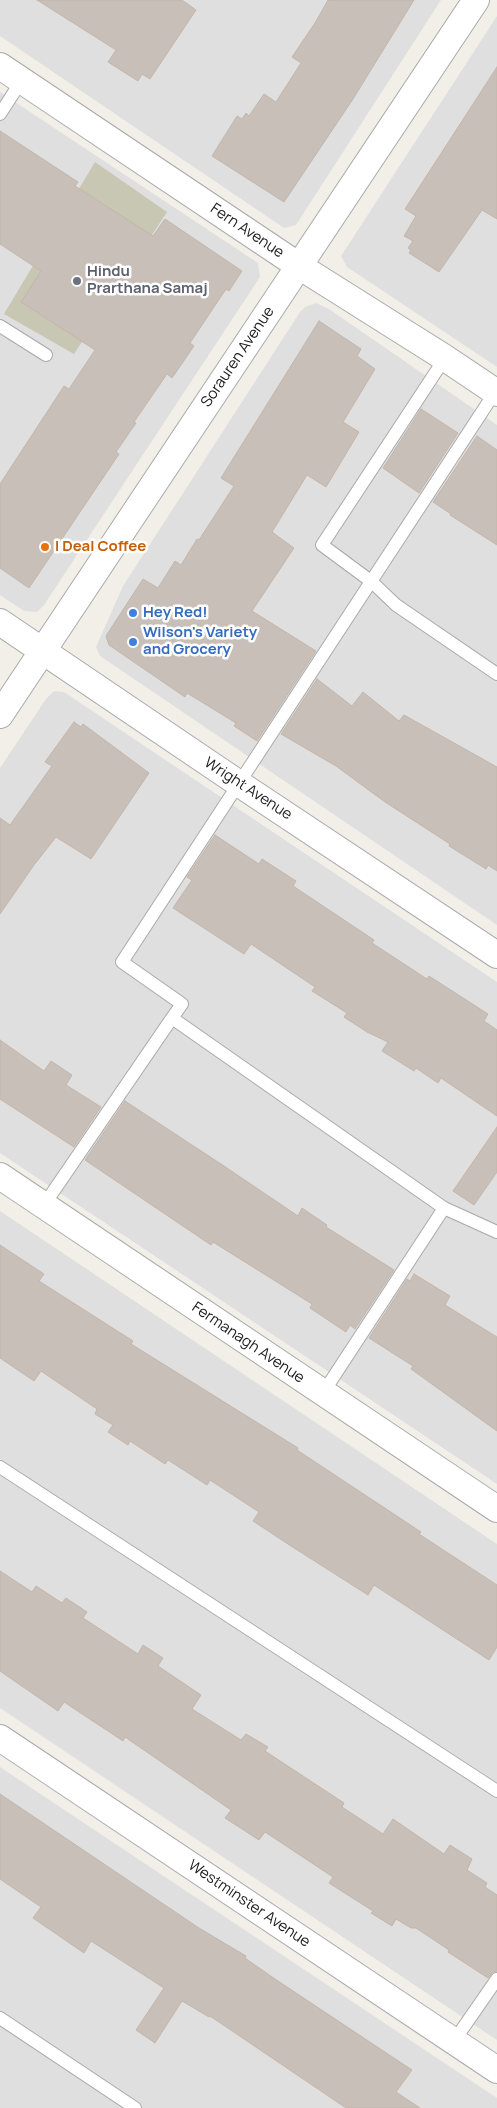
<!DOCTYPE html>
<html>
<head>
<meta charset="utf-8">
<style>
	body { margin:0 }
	canvas { display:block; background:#f2efe9 }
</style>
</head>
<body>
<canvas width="497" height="2108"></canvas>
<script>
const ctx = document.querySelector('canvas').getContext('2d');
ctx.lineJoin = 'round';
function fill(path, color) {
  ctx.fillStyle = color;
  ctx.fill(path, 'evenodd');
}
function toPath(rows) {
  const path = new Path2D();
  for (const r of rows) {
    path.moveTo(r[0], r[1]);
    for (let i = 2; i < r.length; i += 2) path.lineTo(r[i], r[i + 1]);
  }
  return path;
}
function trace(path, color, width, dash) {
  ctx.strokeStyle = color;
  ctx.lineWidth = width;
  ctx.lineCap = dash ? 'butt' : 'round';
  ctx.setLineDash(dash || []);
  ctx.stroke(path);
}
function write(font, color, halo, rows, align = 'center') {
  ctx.font = font + ' Manrope,sans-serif';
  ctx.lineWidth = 5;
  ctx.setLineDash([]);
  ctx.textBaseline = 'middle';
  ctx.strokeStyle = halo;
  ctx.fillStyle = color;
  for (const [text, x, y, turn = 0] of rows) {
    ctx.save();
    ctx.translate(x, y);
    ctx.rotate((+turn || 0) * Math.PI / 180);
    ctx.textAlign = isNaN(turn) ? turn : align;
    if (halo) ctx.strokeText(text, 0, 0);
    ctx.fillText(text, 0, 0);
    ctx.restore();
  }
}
const residential = toPath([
	[0,0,441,0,296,225,284,228,0,36],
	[497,16,497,367,347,267,341,256],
	[0,92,258,263,260,277,44,605,37,612,24,611,0,595],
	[316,303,329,309,497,425,497,925,100,656,96,647,123,586,300,312,305,307],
	[54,691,64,692,497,982,497,1484,0,1153,0,768,46,699],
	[0,1211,497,1544,497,2040,0,1708],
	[0,1767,497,2098,497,2108,0,2108]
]);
const construction = toPath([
	[95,162,167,212,74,354,4,314]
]);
const building = toPath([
	[37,0,182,0,196,10,150,79,142,74,138,81,108,62,116,50,37,0],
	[328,0,414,0,353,99,284,202,212,156,237,116,242,119,246,113,249,116,264,94,276,102,301,63,292,57,315,23,328,0],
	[497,67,497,219,482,210,439,272,409,253,411,250,408,248,413,241,404,236,416,216,405,209,497,67],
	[0,131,78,182,75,186,153,236,165,219,242,271,229,291,226,289,190,343,194,346,172,378,167,374,134,422,136,423,116,452,119,454,29,588,0,568,0,484,64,386,69,389,95,350,21,302,41,271,0,244,0,131],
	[319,321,361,349,357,356,375,369,343,422,359,432,326,487,307,475,272,532,294,548,252,611,316,651,257,741,234,726,236,723,187,693,185,697,109,645,106,636,143,579,158,588,175,561,181,565,197,539,199,540,234,486,221,478,319,321],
	[421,409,458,433,419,493,383,468,421,409],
	[477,436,497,450,497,545,450,515,451,514,433,502,477,436],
	[317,679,352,706,363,692,399,721,404,715,497,767,497,871,488,865,486,869,449,846,450,844,385,802,336,766,281,734,317,679],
	[74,722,81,727,83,724,149,773,91,859,56,837,34,865,0,914,0,818,10,825,52,766,45,762,74,722],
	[215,835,259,864,262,859,296,881,293,886,374,940,372,943,427,979,429,976,488,1014,484,1021,497,1030,497,1116,441,1078,438,1083,416,1068,414,1071,382,1051,388,1042,367,1032,344,1017,347,1013,312,991,315,987,251,944,244,954,173,908,192,880,187,877,215,835],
	[0,1040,44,1071,51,1061,72,1075,66,1085,101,1107,74,1147,0,1099,0,1040],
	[125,1101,224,1166,298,1216,302,1208,327,1225,326,1227,394,1270,355,1329,350,1325,346,1332,310,1308,312,1304,213,1242,211,1245,85,1160,125,1101],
	[497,1127,497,1172,474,1205,453,1191,497,1127],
	[0,1245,44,1274,39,1281,133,1341,131,1344,298,1448,297,1450,421,1532,419,1534,497,1585,497,1647,489,1660,374,1585,368,1595,291,1546,253,1521,259,1512,210,1480,207,1485,168,1460,165,1464,130,1441,128,1445,108,1432,113,1425,95,1414,97,1409,41,1371,34,1381,0,1358,0,1245],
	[414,1274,450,1296,445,1305,497,1337,497,1431,411,1369,413,1366,369,1338,407,1279,410,1281,414,1274],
	[0,1571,32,1592,36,1586,62,1603,66,1598,87,1612,83,1618,138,1654,143,1645,163,1658,158,1666,201,1695,192,1709,241,1740,246,1734,268,1747,265,1751,344,1803,342,1807,383,1834,393,1819,444,1854,450,1845,472,1859,467,1870,487,1883,485,1887,497,1895,497,1971,493,1972,488,1978,448,1952,449,1950,416,1928,411,1928,396,1919,392,1926,371,1913,373,1911,329,1883,333,1877,265,1832,259,1840,225,1818,231,1810,125,1737,123,1741,64,1702,58,1711,0,1671,0,1571],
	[0,1794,199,1928,246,1956,245,1958,275,1979,412,2070,396,2092,420,2108,346,2108,210,2016,209,2017,182,2001,155,2043,136,2030,164,1988,91,1941,84,1953,33,1918,41,1907,0,1879,0,1794]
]);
const service = toPath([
	[0,114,22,80],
	[0,326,46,355],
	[445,358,322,545,372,582,396,605,497,674],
	[497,389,122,962,182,1004,172,1018,444,1208,497,1232],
	[44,1205,172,1018],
	[323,1393,444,1208],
	[0,1467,497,1791],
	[0,2018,135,2108],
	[454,2041,497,1979]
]);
const minor = toPath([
	[0,66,299,266,445,358,497,393],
	[0,622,238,783,497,955],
	[0,715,476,0],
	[0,1176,497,1509],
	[0,1738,497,2070]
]);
const markers = [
	[77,281,5,"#6b7280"],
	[45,547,5,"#e8710a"],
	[133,613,5,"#3f7fe0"],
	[133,642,5,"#3f7fe0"]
];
const streetNames = [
	["Fern Avenue",247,231,34],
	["Sorauren Avenue",238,357,-56],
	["Wright Avenue",248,789,33],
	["Fermanagh Avenue",248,1343,34],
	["Westminster Avenue",249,1904,34]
];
const worshipNames = [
	["Hindu",87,272],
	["Prarthana Samaj",87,289]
];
const foodNames = [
	["I Deal Coffee",55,547]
];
const shopNames = [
	["Hey Red!",143,613],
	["Wilson's Variety",143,633],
	["and Grocery",143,650]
];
fill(residential, '#e0dfdf');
fill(construction, '#c7c7b4');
fill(building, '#c7bfb8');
trace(building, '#c4b6ab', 1);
trace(service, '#a9a9a9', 14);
trace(minor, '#a9a9a9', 28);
trace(service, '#fff', 12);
trace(minor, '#fff', 26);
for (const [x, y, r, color] of markers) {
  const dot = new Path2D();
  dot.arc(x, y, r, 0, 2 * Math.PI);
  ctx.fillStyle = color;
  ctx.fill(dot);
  trace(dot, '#fff', 2);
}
write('15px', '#222', '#fff', streetNames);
write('bold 15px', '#5b616d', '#fff', worshipNames, 'left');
write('bold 15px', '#c56008', '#fff', foodNames, 'left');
write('bold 15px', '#366cbe', '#fff', shopNames, 'left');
</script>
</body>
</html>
